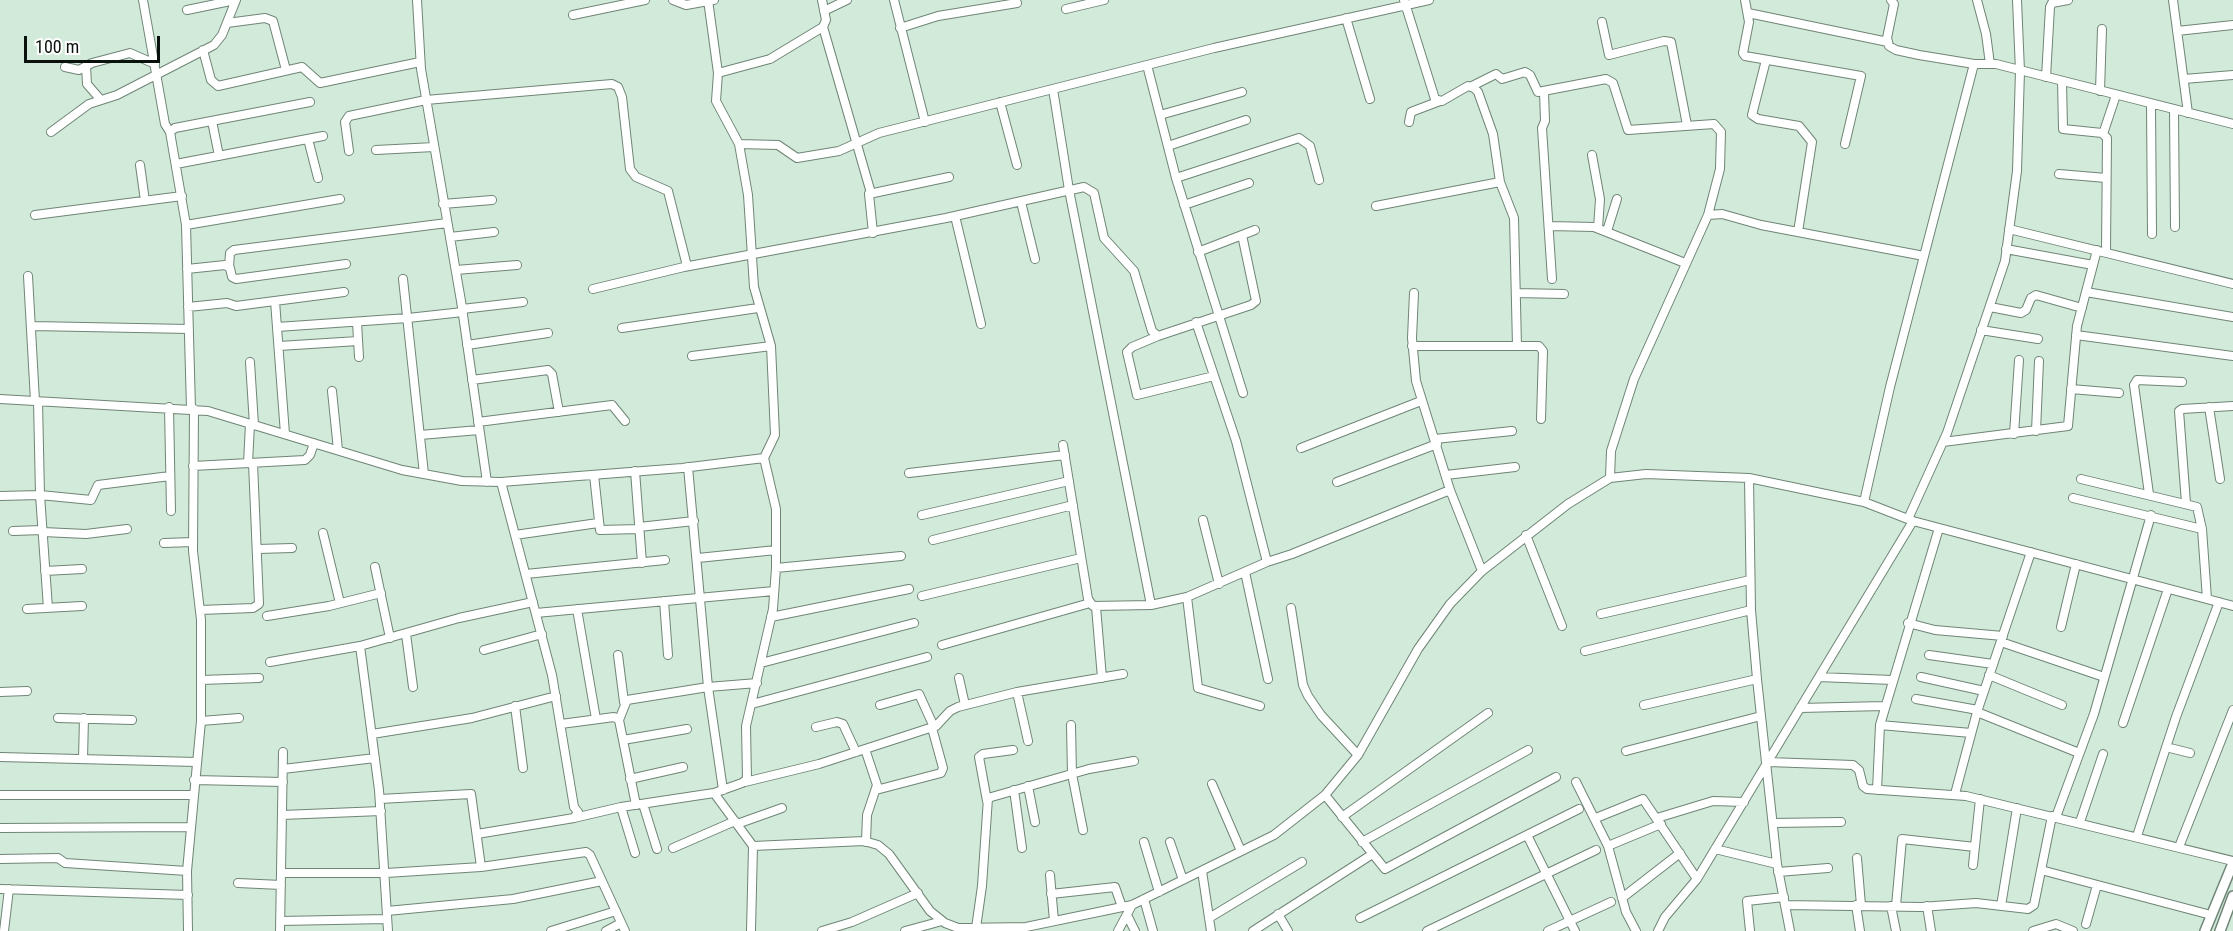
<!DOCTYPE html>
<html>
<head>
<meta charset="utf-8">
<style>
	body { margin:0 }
	#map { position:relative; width:2233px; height:931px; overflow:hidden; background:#d2ead9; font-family:"Roboto Condensed",sans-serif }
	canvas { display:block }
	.scale { position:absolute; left:24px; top:36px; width:136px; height:27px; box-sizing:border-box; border:3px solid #09120c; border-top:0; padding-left:8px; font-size:18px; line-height:21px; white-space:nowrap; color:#09120c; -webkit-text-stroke:4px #fff; paint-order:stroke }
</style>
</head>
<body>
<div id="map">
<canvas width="2233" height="931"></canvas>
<div class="scale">100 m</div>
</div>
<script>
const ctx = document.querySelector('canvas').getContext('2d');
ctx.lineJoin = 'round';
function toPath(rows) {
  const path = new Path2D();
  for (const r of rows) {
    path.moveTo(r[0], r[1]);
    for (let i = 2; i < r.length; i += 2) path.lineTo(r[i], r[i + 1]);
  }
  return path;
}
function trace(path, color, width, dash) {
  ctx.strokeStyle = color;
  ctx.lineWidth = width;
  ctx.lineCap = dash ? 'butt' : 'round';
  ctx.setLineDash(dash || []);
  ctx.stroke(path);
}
const minor = toPath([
	[143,0,165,124,170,132],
	[417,0,421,69,461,301,487,482],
	[673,0,686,5,714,0],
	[708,0,718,73,716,101,739,144,748,195,754,287,771,346,775,435,764,458],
	[894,0,925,122],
	[1404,0,1435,99,1442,101,1468,86,1474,88,1478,92,1493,134,1500,182,1514,218,1517,346],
	[1745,0,1749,22,1743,53,1745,56,1861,76,1845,144],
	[1891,0,1894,4,1887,38,1889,46,1896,50,1919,55,1974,64],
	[1977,0,1986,34,1990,64],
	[2173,0,2188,113],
	[1066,9,1104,0],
	[187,10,235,0],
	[824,11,847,0],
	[1748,13,1888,42],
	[573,15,645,0],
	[1346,18,1370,99],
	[1602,22,1609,55,1664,41,1671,42,1687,125],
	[227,23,265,18,273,21,286,70],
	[823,27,871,193],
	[900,28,938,16,1017,3],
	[2177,31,2233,25],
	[203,50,211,80,218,86,302,67,320,83,420,62],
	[1766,60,1752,115,1758,119,1799,126,1812,142,1798,232],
	[1147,65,1176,178,1243,393],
	[86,66,87,84,100,99],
	[65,67,79,70,92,63,130,53,155,64],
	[718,73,770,59,823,27,826,20,822,0],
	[2046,77,2050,7,2052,3,2068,0],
	[2184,79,2233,75],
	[2062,81,2063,129,2102,133,2107,138,2106,252],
	[1472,86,1496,74,1502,79,1525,72,1530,75,1538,92,1606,79,1613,83,1628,130,1714,124,1721,132,1720,169,1708,215],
	[1053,89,1069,190,1151,605],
	[2100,91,2102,29],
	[1544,92,1545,121,1542,128,1552,279],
	[1000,102,1017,165],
	[2151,104,2152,234],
	[2174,110,2175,227],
	[1160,115,1242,92],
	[212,121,219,156],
	[1409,122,1411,112,1440,101],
	[51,132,89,104,117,95,214,45,222,35,236,0],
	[2103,134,2116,95],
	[308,139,318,178],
	[739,144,778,145,797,158,839,151,879,133,1033,94,1214,48,1429,0],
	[1168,146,1246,120],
	[376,150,434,147],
	[349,151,345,122,349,116,426,100,612,84,618,87,622,97,630,169,636,177,668,191,687,266],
	[1592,155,1600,199,1598,228],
	[176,164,323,136],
	[140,165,145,201],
	[2059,174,2106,178],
	[1176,178,1299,138,1310,146,1319,180],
	[1021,202,1035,259],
	[443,204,492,200],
	[1184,205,1249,183],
	[1376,206,1500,182],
	[35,215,182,196],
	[955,216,981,324],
	[186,225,340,199],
	[1550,226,1594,227,1685,263],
	[2009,229,2233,284],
	[1607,231,1617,199],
	[873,233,869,194,949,177],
	[450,237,494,232],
	[2006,249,2093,265],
	[1198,252,1255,230],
	[229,267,230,253,234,250,447,223],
	[187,269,225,265,230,268,232,277,236,279,346,264],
	[456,270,517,265],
	[28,276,35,401],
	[403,279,424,474],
	[593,289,684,267,946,218,1084,187,1094,193,1104,238,1134,271,1152,331,1158,336,1251,305,1256,301,1242,235],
	[2086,292,2233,317],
	[1414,293,1412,338,1416,381,1450,490,1482,571],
	[1516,293,1564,294],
	[275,301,285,434],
	[188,307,227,303,236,306,344,292],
	[1990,307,2021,313,2026,310,2031,298,2036,295,2082,308],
	[462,309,523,302],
	[357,322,359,357],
	[1196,322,1236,441,1267,562],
	[32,326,189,329],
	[277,327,408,318,463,312],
	[622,328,758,308],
	[1981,330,2038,339],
	[2076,335,2233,356],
	[1158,336,1132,347,1127,352,1137,395,1214,376],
	[467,345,548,333],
	[279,346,358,341],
	[1412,346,1539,346,1543,351,1541,419],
	[692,356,771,346],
	[250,362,254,425],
	[472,380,548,370,552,374,559,412],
	[2071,389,2119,393],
	[332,391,338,450],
	[0,399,208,411,402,470,462,481,501,482,682,468,764,458,776,509,776,568,773,609,746,726,747,779,742,783,714,793],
	[38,401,40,495,48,608],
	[169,407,171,511],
	[2209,407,2220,479],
	[191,409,186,225,170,132,175,128,310,102],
	[478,422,612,405,625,421],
	[2036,431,2039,361],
	[2014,434,2019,360],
	[420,435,479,430],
	[1435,439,1512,431],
	[1943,442,2068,426,2077,326,2097,250],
	[1063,445,1088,599,1093,606,1151,605,1187,597,1267,562,1292,554,1450,490],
	[1301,448,1421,401],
	[248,463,250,424],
	[193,466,305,460,310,455,314,443],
	[688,467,708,687,723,790],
	[635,471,642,563],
	[909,473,1065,455],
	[594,475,600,530,639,529],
	[1446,475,1515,467],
	[1610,478,1611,451,1634,379,1708,215,1722,214,1761,225,1924,256],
	[1749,478,1751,610,1757,679,1777,864,1790,931],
	[2081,479,2197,507,2202,529,2207,599],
	[501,482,552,675,574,807,578,812,574,818,621,807,714,793,753,846,864,841,878,845,889,854,930,911,945,923,958,928,1026,927,1132,905,1274,835,1325,795,1358,755,1418,649,1450,604,1482,571,1568,504,1610,478,1646,474,1749,478,1864,502,1913,521,2233,606],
	[1337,482,1437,444],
	[2149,494,2134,385,2137,380,2182,382],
	[0,496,40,495,91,500,98,485,170,476],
	[2073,498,2202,529],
	[1864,502,1890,387,1974,64,1996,64,2233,124],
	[2186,503,2179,411,2182,409,2233,406],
	[922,515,1069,481],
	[1908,519,1947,433,2005,261,2017,171,2020,71,2017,0],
	[1203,520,1219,584],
	[639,527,694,521],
	[13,531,42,530],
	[43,532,86,534,127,529],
	[323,533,340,603],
	[515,535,598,523],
	[1526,535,1562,626],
	[933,540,1073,505],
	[164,543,193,542],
	[258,549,292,548],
	[698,558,776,550],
	[375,567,390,638],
	[776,568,901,556],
	[45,571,82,569],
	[1245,572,1268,679],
	[526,574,665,560],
	[922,596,1081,558],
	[1187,597,1198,688,1260,706],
	[664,601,668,655],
	[1096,607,1102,678],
	[1291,608,1303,685,1308,696,1321,715,1358,755],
	[27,609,82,606],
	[577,609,596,719],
	[200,610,253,608,259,604,253,463],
	[536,613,774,591],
	[1601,614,1750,580],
	[267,616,329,606,381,593],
	[771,617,909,589],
	[1908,623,1935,630,2003,636],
	[2061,627,2076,564],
	[406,634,413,687],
	[2001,642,2104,677],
	[942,645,1090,603],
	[360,646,379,790,388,931],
	[484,650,542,634],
	[1585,651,1751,610],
	[618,655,624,702],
	[1929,655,1993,664],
	[270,662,360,646,459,618,533,602],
	[761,663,914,623],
	[1989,675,2062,705],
	[1819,677,1892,680],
	[1921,677,1984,691],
	[959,678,965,705],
	[201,680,259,678],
	[0,692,27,691],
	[1017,692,1028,741],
	[1916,699,1978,710],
	[752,704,927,657],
	[880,705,919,694,934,727],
	[1644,705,1757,679],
	[515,706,523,768],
	[1800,708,1884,706],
	[1977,712,2079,753],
	[58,718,132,720],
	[619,720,627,700,708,687,757,683],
	[201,721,239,718],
	[2123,723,2168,589],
	[561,724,614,717,619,720,636,805],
	[1071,725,1072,774,1083,830],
	[1880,725,1971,733],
	[816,727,837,722,843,724,856,752],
	[372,734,472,718,556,696],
	[623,740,687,729],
	[2166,747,2190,753],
	[865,749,877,785,867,815,866,842],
	[1626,751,1761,716],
	[0,757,196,762],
	[83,759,84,718],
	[1768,762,1853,765,1859,770,1863,786,1867,789,1966,796,2233,861],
	[283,769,375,758],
	[630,779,683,767],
	[194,780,283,782],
	[745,782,819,764,936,726,950,711,958,707,1017,692,1123,674],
	[1576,782,1608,846,1626,912,1636,931],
	[1212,784,1241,851],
	[1028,786,1035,822],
	[876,790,941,773,943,768,932,728],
	[1014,790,1022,848],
	[1877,790,1880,725,1939,528],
	[1955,794,1977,712,2031,552],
	[0,795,192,795],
	[1325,795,1385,869,1556,777],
	[380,799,471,794,481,867],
	[987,801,979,757,983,754,1013,750],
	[643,804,657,849],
	[621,807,635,853],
	[282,815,381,811],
	[1342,817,1488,713],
	[2056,817,2094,714,2151,515],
	[1596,818,1643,799,1697,879],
	[1657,818,1713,801,1744,802],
	[2080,822,2103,754],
	[1773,823,1841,822],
	[737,824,782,808],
	[0,828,190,827],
	[477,834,574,818],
	[1527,835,1575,931],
	[2137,836,2176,717,2219,602],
	[1144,842,1159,892],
	[1170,842,1183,880],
	[1362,842,1528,750],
	[1608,846,1661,824],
	[2179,847,2233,710],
	[673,848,735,821],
	[1715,849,1777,864],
	[1857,858,1861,905],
	[0,859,58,858,65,863,187,871],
	[1973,865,1980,799],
	[2041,870,2211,915],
	[1202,871,1211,931],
	[1778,872,1828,868],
	[281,873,386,873,481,867,586,852,590,855,625,931],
	[1050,875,1054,921],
	[238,883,281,885],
	[0,889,188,895],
	[1051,894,1115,887,1122,907],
	[1622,898,1680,853],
	[1144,899,1153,931],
	[1785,905,1921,907,1976,903,2028,909,2034,905,2052,816],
	[1856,905,1860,931],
	[1891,906,1896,931],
	[1896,906,1902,839,1975,847],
	[1927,906,1931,931],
	[2001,906,2017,808],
	[387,911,513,899,602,881],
	[1278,914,1288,931],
	[1127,915,1135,931],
	[1209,918,1302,862],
	[1360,918,1579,809],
	[280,921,387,919],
	[2086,924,2097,885],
	[976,928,982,886,988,798,1089,769,1134,761],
	[4,931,9,889],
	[188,931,187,871,201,721,201,620,193,551,194,409],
	[280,931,283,752],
	[551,931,616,911],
	[606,931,621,923],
	[751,931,753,846],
	[822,931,852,922,918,893],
	[905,931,942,921],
	[1118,931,1132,905],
	[1253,931,1371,855],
	[1427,931,1596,850],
	[1548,931,1611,902],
	[1658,931,1665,917,1697,879,1913,521],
	[1750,931,1747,901,1784,897],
	[2033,931,2056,924,2073,931]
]);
const tertiary = toPath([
	[2205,931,2233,863],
	[2220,931,2233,896]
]);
trace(minor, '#6f8576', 10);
trace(tertiary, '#6f8576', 12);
trace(minor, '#fff', 8);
trace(tertiary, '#fff', 9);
</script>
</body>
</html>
